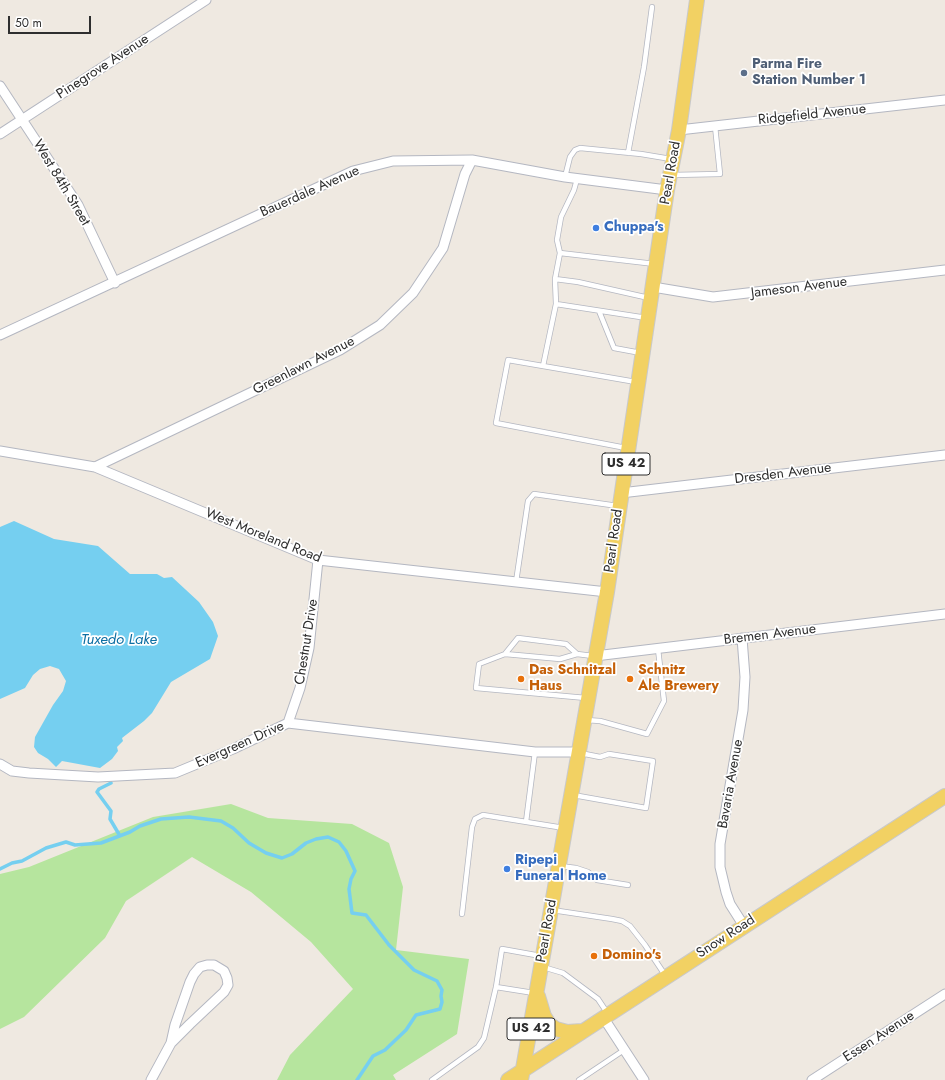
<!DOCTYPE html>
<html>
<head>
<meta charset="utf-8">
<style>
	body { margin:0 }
	#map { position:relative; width:945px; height:1080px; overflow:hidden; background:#efe9e1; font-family:Jost,sans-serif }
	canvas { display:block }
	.scale { position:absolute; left:8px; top:16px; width:83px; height:18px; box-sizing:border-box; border:2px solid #2e2e2e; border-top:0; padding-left:5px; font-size:12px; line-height:14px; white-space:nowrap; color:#2e2e2e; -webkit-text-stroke:3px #fff; paint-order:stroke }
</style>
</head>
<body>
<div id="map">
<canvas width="945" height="1080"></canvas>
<div class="scale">50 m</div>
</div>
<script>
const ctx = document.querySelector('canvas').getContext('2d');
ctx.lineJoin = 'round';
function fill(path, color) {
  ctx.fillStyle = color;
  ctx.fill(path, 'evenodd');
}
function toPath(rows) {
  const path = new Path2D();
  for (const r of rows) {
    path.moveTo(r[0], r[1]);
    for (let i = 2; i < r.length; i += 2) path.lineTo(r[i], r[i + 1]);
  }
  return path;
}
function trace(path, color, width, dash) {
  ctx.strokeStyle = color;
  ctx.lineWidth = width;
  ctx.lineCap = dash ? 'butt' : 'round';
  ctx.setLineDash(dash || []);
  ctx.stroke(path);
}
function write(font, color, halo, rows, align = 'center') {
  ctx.font = font + ' Jost,sans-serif';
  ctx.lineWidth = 3.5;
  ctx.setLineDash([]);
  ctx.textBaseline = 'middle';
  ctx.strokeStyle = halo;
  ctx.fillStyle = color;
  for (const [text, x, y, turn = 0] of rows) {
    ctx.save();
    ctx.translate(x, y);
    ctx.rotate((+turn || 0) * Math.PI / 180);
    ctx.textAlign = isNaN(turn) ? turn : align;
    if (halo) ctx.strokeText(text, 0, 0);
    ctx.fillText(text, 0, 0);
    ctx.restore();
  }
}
const green = toPath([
	[231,804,268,818,352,824,389,843,403,887,396,950,469,959,457,1034,393,1075,396,1080,277,1080,290,1055,353,989,311,942,251,892,192,857,126,901,105,938,24,1017,0,1029,0,874,29,867,153,817]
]);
const water = toPath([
	[14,521,54,539,98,546,130,574,157,574,164,578,172,577,199,602,213,622,218,636,210,659,171,682,152,713,144,721,122,738,123,741,117,747,118,751,112,759,100,768,62,761,56,767,48,759,38,753,34,747,35,737,53,705,63,691,66,681,59,669,50,666,40,669,33,675,25,688,0,699,0,527]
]);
const stream = toPath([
	[111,783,99,789,97,792,111,811,110,819,120,836],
	[0,869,12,863,22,861,46,848,66,842,75,845,101,843,130,832,140,826,161,819,189,817,221,821,233,828,249,843,266,853,282,858,292,854,306,843,316,839,328,837,339,842,346,851,355,871,351,879,349,889,352,913,366,915,389,945,414,970,437,981,442,990,441,996,442,1002,440,1009,416,1015,406,1030,385,1050,373,1056,357,1080]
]);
const service = toPath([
	[628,153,644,67,652,7],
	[672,175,720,174,715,126],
	[565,177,570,157,575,150,580,148,641,154,671,159],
	[560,253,655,264],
	[555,279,578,282,649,298],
	[556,304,647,318],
	[599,311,614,348,641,353],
	[543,366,556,304,555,279,560,253,557,240,561,217,574,190,577,179],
	[626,448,496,423,508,360,636,382],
	[516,582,528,501,534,494,618,506],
	[505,654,518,638,566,644,577,654],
	[586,698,476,688,479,664,505,654,560,659,577,654,593,656],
	[586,720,600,721,647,734,664,701,658,649],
	[573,795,646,808,653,761,609,754,600,757,580,753],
	[526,822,535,752],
	[560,866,576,868,588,872,597,880,628,885],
	[552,910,612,919,622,921,630,926,645,945,665,975],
	[462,914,472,827,475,819,483,815,564,828],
	[543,967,563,973,598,999,608,1014],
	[496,987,534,993],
	[432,1080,478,1047,484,1038,496,987,502,949,541,956],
	[579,1080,624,1050]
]);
const minor = toPath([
	[0,86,78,205,115,283],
	[679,130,945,100],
	[0,134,206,0],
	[653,287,713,297,945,270],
	[0,335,353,171,393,161,472,160,565,177,667,190],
	[0,451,95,467,318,560,607,592],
	[95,467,340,350,380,325,413,293,443,248,465,174,472,160],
	[621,493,945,455],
	[742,638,745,677,743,710,720,844,720,867,726,892,730,904,744,926],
	[595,656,945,614],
	[288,723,300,688,309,648,318,560],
	[0,764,12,771,29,773,98,777,175,773,233,749,288,723,535,752,578,752],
	[603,1017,644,1080],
	[151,1080,171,1043,175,1025,190,982,194,974,200,967,207,965,214,965,224,971,227,978,228,985,224,992,190,1024,171,1043],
	[812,1080,945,994]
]);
const primary = toPath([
	[538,996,544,1016,549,1024,556,1029,567,1032,582,1031],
	[508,1080,945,796],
	[521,1080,607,592,667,190,679,130,697,0]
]);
const markers = [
	[744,73,4,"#5c6f8a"],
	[596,228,4,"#3f7fe0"],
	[521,679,4,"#e8710a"],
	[630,679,4,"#e8710a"],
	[507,869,4,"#3f7fe0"],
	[594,956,4,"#e8710a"]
];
const shields = [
	[626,464,48],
	[531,1029,48]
];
const shieldNames = [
	["US 42",626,464],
	["US 42",531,1029]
];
const serviceNames = [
	["Parma Fire",752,65],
	["Station Number 1",752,81]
];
const streetNames = [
	["Pinegrove Avenue",103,67,-33],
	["Ridgefield Avenue",812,115,-6],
	["Pearl Road",671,173,-80],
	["West 84th Street",61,183,59],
	["Bauerdale Avenue",310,192,-24],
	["Jameson Avenue",799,288,-7],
	["Greenlawn Avenue",304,366,-27],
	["Dresden Avenue",783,474,-7],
	["West Moreland Road",263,536,22],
	["Pearl Road",614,541,-82],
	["Bremen Avenue",770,635,-7],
	["Chestnut Drive",307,642,-81],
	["Evergreen Drive",240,745,-24],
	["Bavaria Avenue",731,784,-80],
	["Pearl Road",547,931,-80],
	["Snow Road",726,937,-33],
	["Essen Avenue",879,1037,-33]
];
const shopNames = [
	["Chuppa's",604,228],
	["Ripepi",515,861],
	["Funeral Home",515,877]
];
const foodNames = [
	["Das Schnitzal",529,671],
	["Haus",529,687],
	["Schnitz",638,671],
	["Ale Brewery",638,687],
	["Domino's",602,956]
];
const waterNames = [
	["Tuxedo Lake",119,640]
];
fill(green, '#b6e59e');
fill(water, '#75cff0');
trace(stream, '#75cff0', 3.5);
trace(service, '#b4b7c1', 6);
trace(minor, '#b4b7c1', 11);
trace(primary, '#c9c9c9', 16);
trace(service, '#fff', 4.5);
trace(minor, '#fff', 9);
trace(primary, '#f2d163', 14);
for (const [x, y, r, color] of markers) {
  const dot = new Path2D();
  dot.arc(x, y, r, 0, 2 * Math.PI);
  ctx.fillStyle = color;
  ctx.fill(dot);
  trace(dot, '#fff', 1.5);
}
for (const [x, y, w] of shields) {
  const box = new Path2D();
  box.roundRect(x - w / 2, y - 11, w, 22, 3);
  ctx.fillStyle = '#fff';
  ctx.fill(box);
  trace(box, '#2e2e2e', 1);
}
write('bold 13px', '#2e2e2e', null, shieldNames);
write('bold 14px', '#4e5e75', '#fff', serviceNames, 'left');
write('14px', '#2e2e2e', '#fff', streetNames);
write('bold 14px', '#366cbe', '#fff', shopNames, 'left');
write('bold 14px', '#c56008', '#fff', foodNames, 'left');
write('italic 15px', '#0d6fa3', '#fff', waterNames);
</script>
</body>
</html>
